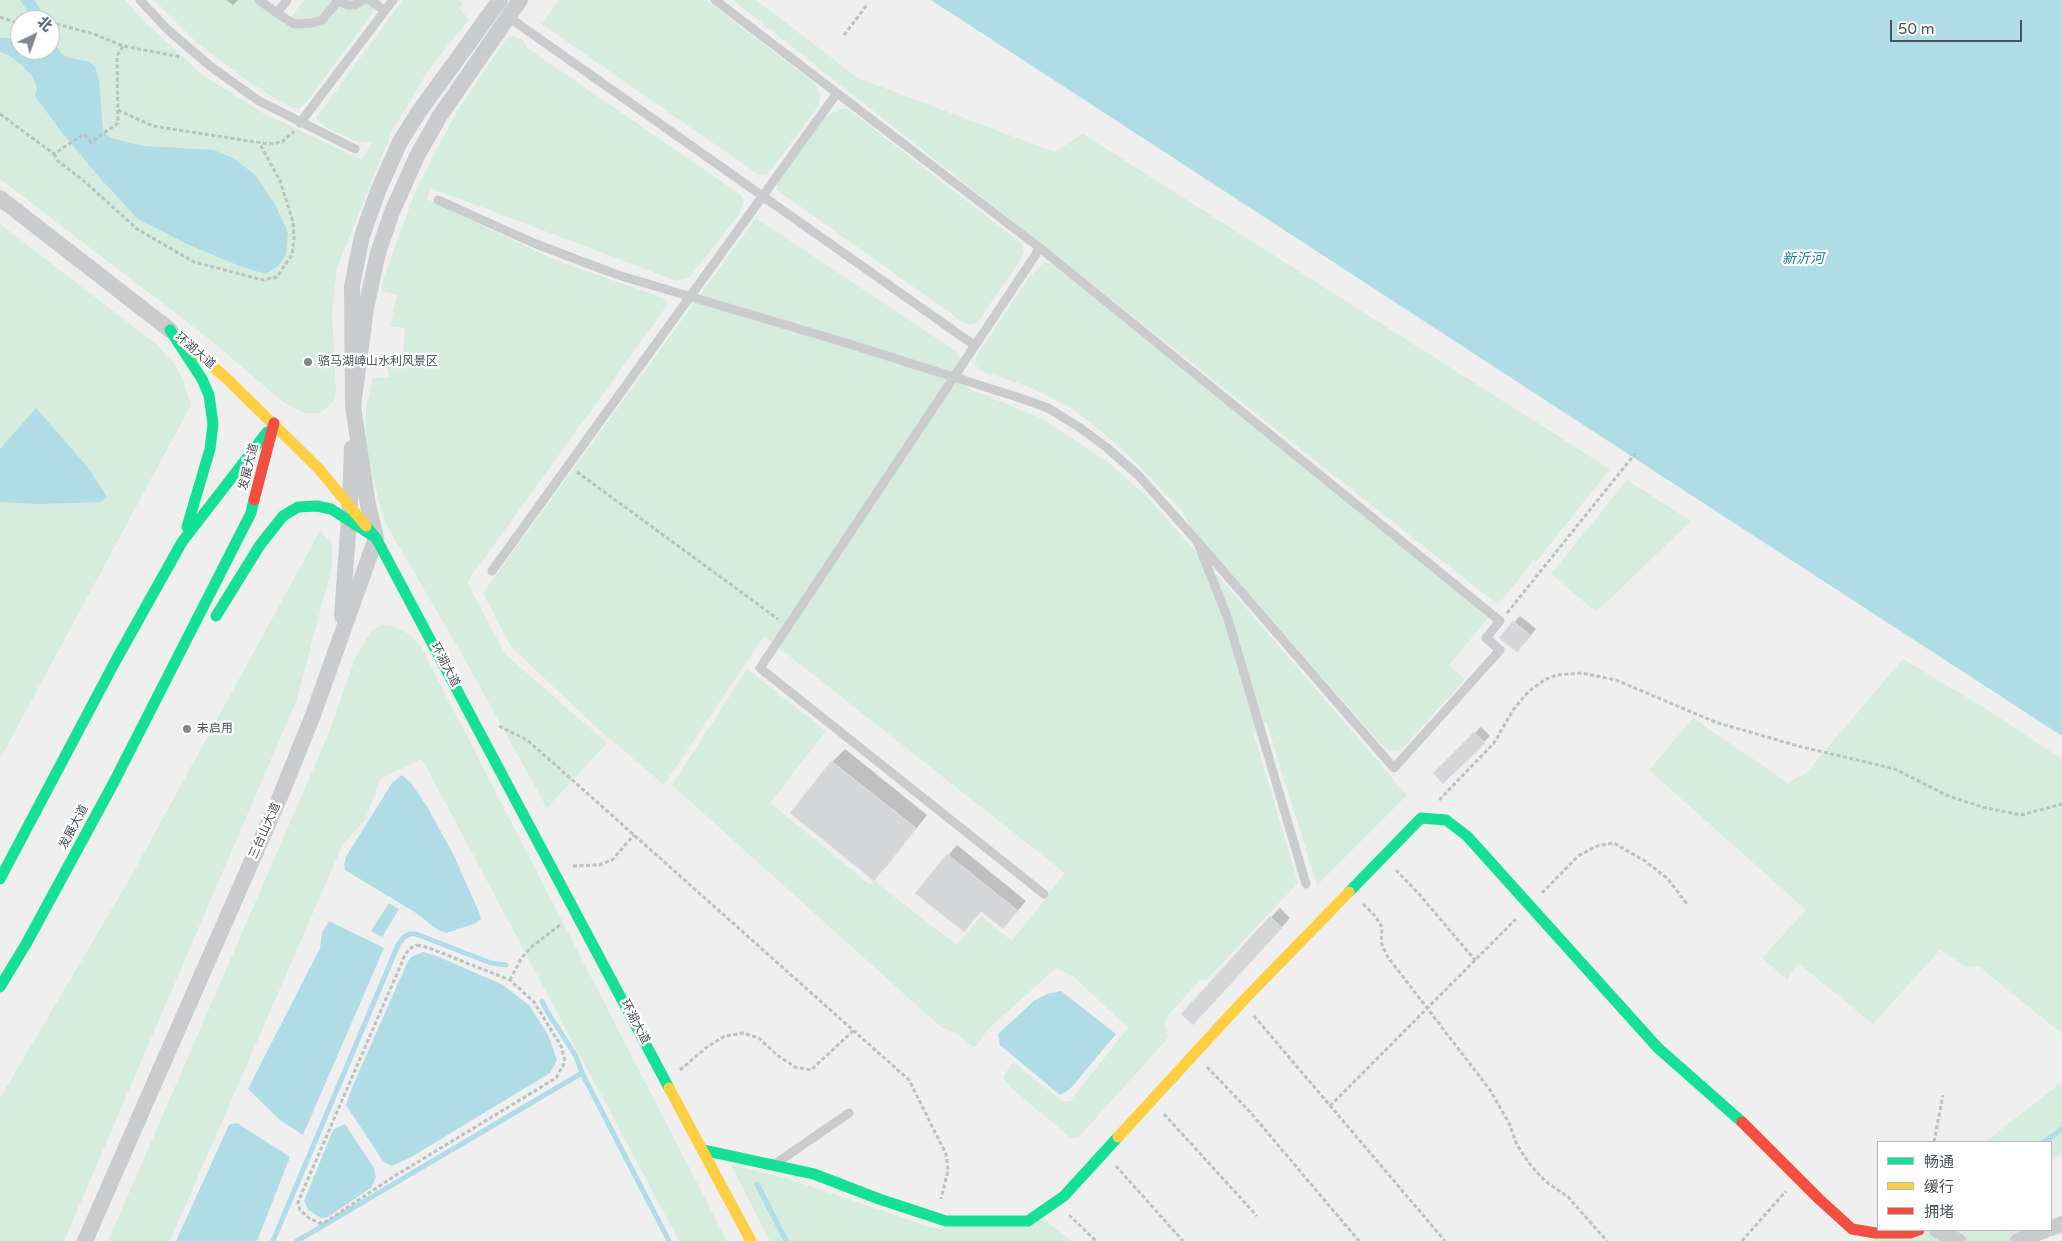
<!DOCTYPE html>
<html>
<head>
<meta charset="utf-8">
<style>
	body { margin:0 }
	#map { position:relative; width:2062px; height:1241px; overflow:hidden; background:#efefef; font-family:"Varela Round","Noto Sans SC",sans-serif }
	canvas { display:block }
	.legend { position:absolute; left:1877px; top:1141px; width:175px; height:90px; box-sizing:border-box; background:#fff; border:1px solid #b6babd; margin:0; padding:6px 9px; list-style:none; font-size:15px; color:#485259 }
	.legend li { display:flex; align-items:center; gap:10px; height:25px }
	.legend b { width:25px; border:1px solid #b6babd }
	.north { position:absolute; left:10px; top:10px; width:50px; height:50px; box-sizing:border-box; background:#fff; border:1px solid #b6babd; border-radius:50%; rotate:42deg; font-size:14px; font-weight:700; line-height:20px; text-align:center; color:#485259 }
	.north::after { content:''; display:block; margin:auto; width:18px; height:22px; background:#82898e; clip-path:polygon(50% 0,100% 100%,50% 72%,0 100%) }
	.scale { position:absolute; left:1890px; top:20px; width:132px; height:22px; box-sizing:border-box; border:2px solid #485259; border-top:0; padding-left:6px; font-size:15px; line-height:18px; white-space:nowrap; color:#485259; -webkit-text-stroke:4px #fff; paint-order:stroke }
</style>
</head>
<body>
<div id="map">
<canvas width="2062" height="1241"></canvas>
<ul class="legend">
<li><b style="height:6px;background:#16e098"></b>畅通</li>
<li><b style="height:6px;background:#ffcf43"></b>缓行</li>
<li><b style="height:6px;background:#f24e42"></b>拥堵</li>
</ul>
<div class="north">北</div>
<div class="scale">50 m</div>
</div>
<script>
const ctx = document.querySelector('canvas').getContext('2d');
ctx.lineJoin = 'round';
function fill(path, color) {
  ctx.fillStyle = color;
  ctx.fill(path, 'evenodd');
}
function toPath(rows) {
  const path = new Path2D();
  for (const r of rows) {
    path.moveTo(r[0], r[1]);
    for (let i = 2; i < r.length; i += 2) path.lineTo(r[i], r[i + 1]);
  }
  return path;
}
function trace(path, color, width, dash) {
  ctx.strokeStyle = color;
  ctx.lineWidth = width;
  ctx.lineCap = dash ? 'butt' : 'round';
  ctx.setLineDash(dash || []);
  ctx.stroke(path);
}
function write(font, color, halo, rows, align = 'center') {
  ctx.font = font + ' "Varela Round","Noto Sans SC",sans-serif';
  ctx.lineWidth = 4.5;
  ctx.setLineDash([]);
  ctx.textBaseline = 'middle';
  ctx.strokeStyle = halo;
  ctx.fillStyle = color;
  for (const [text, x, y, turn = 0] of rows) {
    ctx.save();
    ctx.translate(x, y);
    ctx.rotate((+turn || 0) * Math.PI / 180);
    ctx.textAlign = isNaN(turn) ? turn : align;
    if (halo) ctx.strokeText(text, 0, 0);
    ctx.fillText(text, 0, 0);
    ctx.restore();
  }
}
const green = toPath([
	[0,0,125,0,148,25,204,76,263,113,362,160,372,142,358,142,325,127,316,118,403,0,459,0,463,3,459,8,469,19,429,69,391,133,337,268,332,312,336,390,335,399,328,407,320,413,305,413,284,403,212,341,0,179],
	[20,20,50,20,50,50,20,50],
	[154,0,253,0,286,24,304,0,382,0,306,103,298,109,284,104,246,80,196,42],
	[559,0,706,0,812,81,817,87,820,96,818,107,767,175,759,175,542,24],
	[733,0,756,0,858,78,1054,152,1083,134,1610,469,1536,562,1534,560,1498,605],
	[514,36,523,40,526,47,741,195,743,201,742,207,737,217,689,278,677,281,431,188,427,199,557,261,664,298,668,304,467,582,505,654,607,743,547,808,459,649,387,526,380,505,370,466,366,437,366,409,372,379,389,377,386,358,403,358,405,328,390,326,397,295,381,291,384,277,414,195,440,143,461,105,507,38],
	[839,109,848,109,1021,243,1024,252,1020,261,977,323,971,325,964,323,777,190,778,183,823,119],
	[756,218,959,353,967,388,1041,418,1108,462,1145,495,1234,594,1407,795,1317,885,1266,721,1254,735,1298,883,1206,980,1200,980,1165,1019,1165,1028,1169,1037,1078,1138,1071,1138,1010,1087,1003,1077,1013,1062,1062,1101,1070,1101,1128,1028,1073,976,1056,968,987,1030,977,1046,972,1046,955,1032,942,1028,672,785,747,669,826,731,770,803,870,885,874,881,957,945,981,916,1012,941,1065,873,764,636,664,785,595,726,512,648,483,593],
	[0,224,156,344,175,365,184,382,191,405,0,759],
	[1043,263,1051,263,1489,617,1449,665,1465,680,1400,751,1389,750,1380,743,1190,527,1182,510,1118,445,1074,410,1032,388,982,371,975,365,976,357,1029,278],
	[1627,480,1691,521,1596,612,1551,574],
	[320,531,332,543,332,566,297,699,64,1241,0,1241,0,1098,128,882],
	[381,625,393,626,411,635,421,647,727,1241,679,1241,422,759,381,778,365,820,343,844,170,1241,108,1241,328,735,356,656,371,632],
	[1903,659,1986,709,2062,759,2062,1034,1980,967,1965,966,1940,950,1873,1024,1798,963,1787,980,1762,958,1806,910,1649,770,1693,718,1788,783,1807,772],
	[2062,1082,2062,1153,2051,1162,2051,1142,1985,1142],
	[731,1165,786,1178,933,1228,1045,1220,1072,1241,770,1241],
	[1884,1230,2024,1230,2015,1241,1872,1241]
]);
const water = toPath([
	[20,0,34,0,40,9,44,20,34,20],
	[931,0,2062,0,2062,736,1691,495],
	[50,34,61,53,66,57,90,62,95,67,99,81,103,131,110,138,143,146,214,150,233,158,255,175,274,203,288,232,286,255,278,266,266,274,242,267,187,244,138,219,101,179,60,130,35,96,37,88,33,77,22,65,10,56,0,52,0,38,5,38,20,40,20,50,50,50],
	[36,408,90,470,107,497,102,502,38,504,0,502,0,449],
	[402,775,411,783,428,808,454,856,479,912,481,919,476,923,447,933,438,930,416,913,345,870,344,864,347,855,392,783],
	[389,903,399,909,382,937,371,931],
	[329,921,384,948,303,1135,280,1120,248,1089,320,948,322,933],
	[423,952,439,957,503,985,529,1005,548,1035,557,1060,550,1073,411,1157,392,1166,383,1161,346,1105,351,1090,407,963,411,957],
	[1061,991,1116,1034,1070,1089,1060,1095,1000,1045,998,1034,1035,1000,1047,994],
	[237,1123,290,1157,257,1241,176,1241,229,1125],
	[345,1124,374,1168,376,1177,372,1187,328,1217,321,1218,308,1210,304,1201,333,1130]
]);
const shadow = toPath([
	[226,0,238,0,233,5],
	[1520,616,1536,629,1523,645,1501,637],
	[1481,727,1490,736,1443,782,1435,773],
	[845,749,927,815,886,867,874,879,791,813,832,762],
	[957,845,1026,901,1003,928,982,911,964,931,917,893],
	[1280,908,1290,918,1202,1015,1271,917]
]);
const stream = toPath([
	[542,1001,548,1013,576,1056,582,1073,669,1241],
	[2044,1142,2062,1129],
	[757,1184,786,1241],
	[273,1241,398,945,404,937,410,934,416,934,491,963,506,965],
	[297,1241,582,1073]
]);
const building = toPath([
	[1513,621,1531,636,1517,652,1499,638,1513,621],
	[1474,732,1485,743,1443,784,1433,773,1474,732],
	[831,761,916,828,874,881,790,813,831,761],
	[947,854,1018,911,1003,929,981,911,964,932,915,893,947,854],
	[1270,916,1282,928,1193,1025,1181,1014,1270,916]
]);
const path = toPath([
	[0,17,20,24],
	[50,24,57,24,94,34,123,46,181,57],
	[844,35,867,5],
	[118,110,153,126,269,144,282,142,294,131],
	[0,114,54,154,84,134,91,142,118,123,117,56,123,46],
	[54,154,58,161,84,181,137,229,194,262,263,280,277,277,292,255,294,239,293,222,280,181,259,142],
	[577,472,778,619],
	[1507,613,1638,450],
	[499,726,527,740,551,761,909,1080,946,1154,948,1170,941,1199],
	[1439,800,1494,743,1513,710,1528,692,1544,680,1557,675,1582,673,1616,680,1715,722,1798,746,1895,769,1946,795,1982,807,2021,815,2062,804],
	[573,866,599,865,612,860,634,835],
	[1396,870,1419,894,1475,960],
	[1542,893,1578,856,1597,846,1614,843,1645,861,1667,878,1687,904],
	[1363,904,1375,916,1382,927,1381,942,1387,956,1490,1090,1509,1123,1517,1145,1529,1163,1545,1181,1568,1197,1607,1241],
	[417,945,429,948,510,980,534,1002,561,1046,565,1062,556,1078,393,1177,324,1223,319,1223,309,1218,300,1210,298,1202,405,955,409,949,417,945],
	[510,980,521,959,530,948,560,925],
	[1254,1016,1445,1241],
	[1207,1067,1251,1113,1359,1241],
	[680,1070,707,1047,725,1036,743,1033,759,1038,777,1055,795,1067,811,1070,854,1030],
	[1330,1106,1516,919],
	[1164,1114,1257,1216],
	[1934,1142,1943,1095],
	[1116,1166,1183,1241],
	[1069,1215,1096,1241],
	[1742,1241,1786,1191]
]);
const lane = toPath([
	[140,0,167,29,210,66,259,101,355,149],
	[259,0,277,13,287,0],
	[336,0,348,5,355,5,363,0],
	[370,0,385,11],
	[715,0,1040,248,1500,621,1486,638,1500,650,1394,768,1197,541],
	[277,13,294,24,312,23,322,20,338,1],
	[507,16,974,345],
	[300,123,393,0],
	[438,200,536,244,618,275,843,342,1017,397,1048,408,1079,427,1106,447,1138,475,1197,541,1228,619,1306,884],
	[1040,248,760,668,1044,894],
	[492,571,837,93],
	[778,1162,849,1113]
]);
const street = toPath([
	[500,0,418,113,400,142,378,191,362,236,352,286,353,406,366,308,378,253,392,212,417,156,439,117,520,0],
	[0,198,170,330],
	[342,616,350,504,352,448],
	[2051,1228,2062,1224],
	[1937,1230,1958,1241],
	[85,1241,282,792,313,715,376,538,368,505,353,406],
	[2018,1241,2045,1230]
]);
const fast = toPath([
	[170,330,202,379,209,395,213,424,210,449,187,527],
	[366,526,376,538,669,1088],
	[216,616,260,545,283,516,298,507,317,506,331,509,376,538],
	[0,879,116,660,182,542,267,432],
	[1349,892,1421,818,1446,820,1467,836,1658,1048,1742,1122],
	[0,987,26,944,114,782,251,513,254,500],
	[703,1150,814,1174,879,1199,946,1221,1028,1221,1064,1196,1118,1137]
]);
const slow = toPath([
	[182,340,225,377,319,469,366,526],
	[669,1088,751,1241],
	[1118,1137,1242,1002,1349,892]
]);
const jam = toPath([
	[254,500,274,423],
	[1742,1122,1819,1199,1852,1229,1875,1233,1910,1233,1919,1230]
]);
const markers = [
	[308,362,5,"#82898e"],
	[187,729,5,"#82898e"]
];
const streetNames = [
	["环湖大道",195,351,41],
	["发展大道",249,467,-76],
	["环湖大道",445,665,62],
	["发展大道",74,827,-62],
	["三台山大道",265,831,-66],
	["环湖大道",635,1022,62]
];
const poiNames = [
	["骆马湖嶂山水利风景区",318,362],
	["未启用",197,729]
];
const waterNames = [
	["新沂河",1803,259]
];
fill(green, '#d6ecde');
fill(water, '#afdce5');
fill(shadow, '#0003');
trace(stream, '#afdce5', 5);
fill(building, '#d5d6d8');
trace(building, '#e1e1e2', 1);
trace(path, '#b9c2bf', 3, [4, 2.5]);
trace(lane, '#cacbcd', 9);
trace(street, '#cacbcd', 16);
trace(fast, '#16e098', 11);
trace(slow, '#ffcf43', 11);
trace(jam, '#f24e42', 11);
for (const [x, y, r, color] of markers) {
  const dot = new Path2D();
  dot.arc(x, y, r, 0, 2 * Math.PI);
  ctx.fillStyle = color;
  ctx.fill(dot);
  trace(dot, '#fff', 2);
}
write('12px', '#485259', '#fff', streetNames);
write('12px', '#485259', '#fff', poiNames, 'left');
write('italic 14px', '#1c7c91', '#fff', waterNames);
</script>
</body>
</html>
